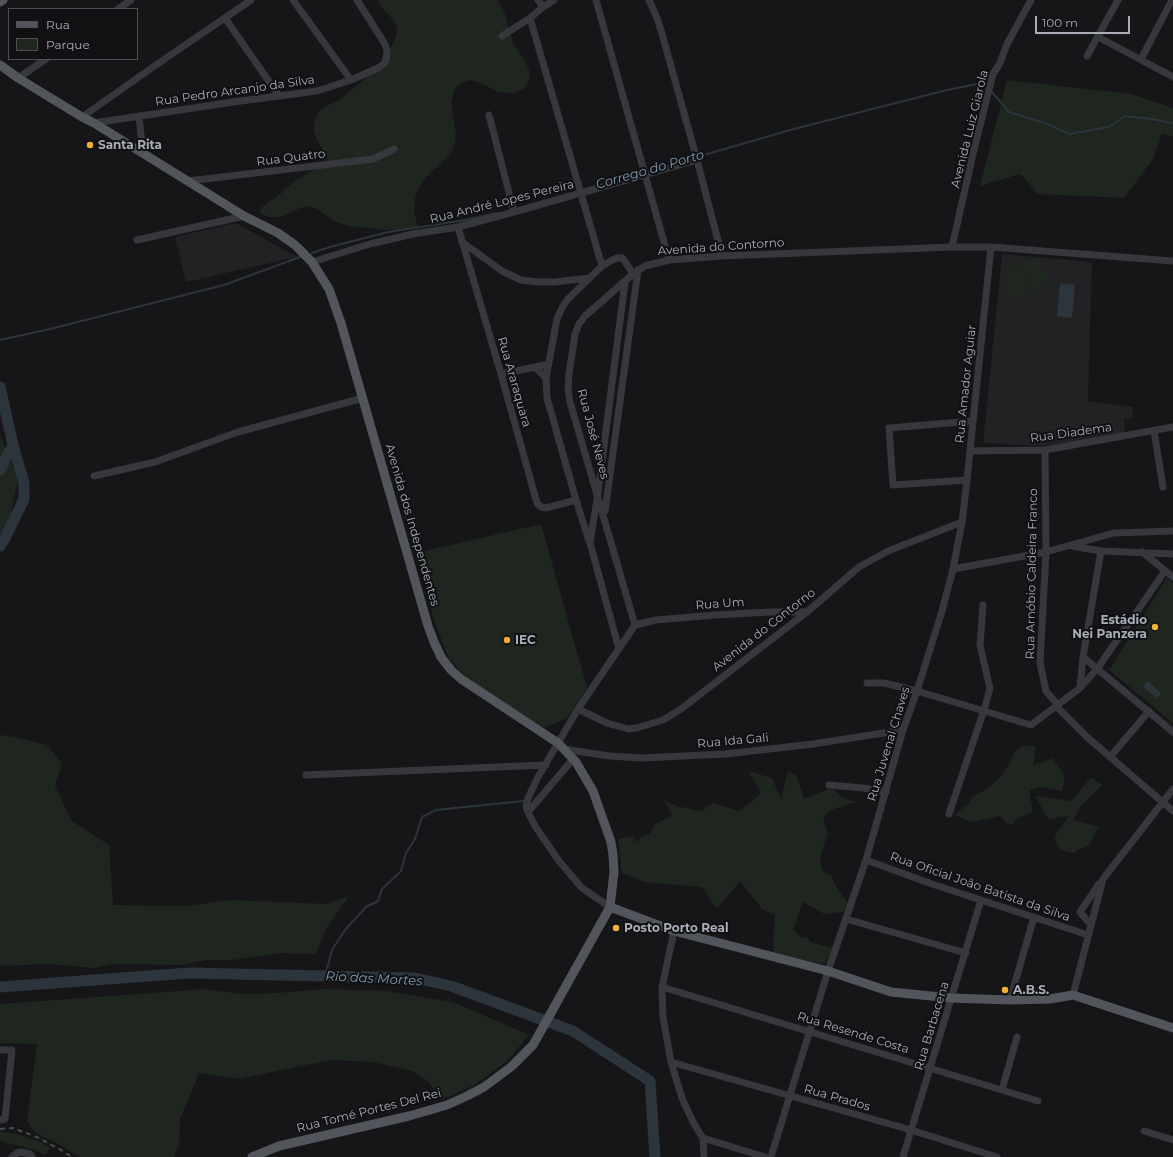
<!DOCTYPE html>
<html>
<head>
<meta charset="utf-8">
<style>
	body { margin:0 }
	#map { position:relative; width:1173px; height:1157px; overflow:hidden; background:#161618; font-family:Montserrat,sans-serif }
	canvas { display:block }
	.legend { position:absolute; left:8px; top:8px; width:130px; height:52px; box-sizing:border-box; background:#111113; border:1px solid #4d4f55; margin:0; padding:5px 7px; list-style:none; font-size:12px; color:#a8adb8 }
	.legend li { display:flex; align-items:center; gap:8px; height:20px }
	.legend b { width:20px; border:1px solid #4d4f55 }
	.scale { position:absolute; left:1035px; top:16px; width:95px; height:18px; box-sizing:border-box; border:2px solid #a8adb8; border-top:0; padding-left:5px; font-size:12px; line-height:14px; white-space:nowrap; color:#a8adb8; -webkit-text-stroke:3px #111113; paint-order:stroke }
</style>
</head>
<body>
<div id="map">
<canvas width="1173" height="1157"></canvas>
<ul class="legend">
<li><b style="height:5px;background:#53555c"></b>Rua</li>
<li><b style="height:11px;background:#1e261f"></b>Parque</li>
</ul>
<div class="scale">100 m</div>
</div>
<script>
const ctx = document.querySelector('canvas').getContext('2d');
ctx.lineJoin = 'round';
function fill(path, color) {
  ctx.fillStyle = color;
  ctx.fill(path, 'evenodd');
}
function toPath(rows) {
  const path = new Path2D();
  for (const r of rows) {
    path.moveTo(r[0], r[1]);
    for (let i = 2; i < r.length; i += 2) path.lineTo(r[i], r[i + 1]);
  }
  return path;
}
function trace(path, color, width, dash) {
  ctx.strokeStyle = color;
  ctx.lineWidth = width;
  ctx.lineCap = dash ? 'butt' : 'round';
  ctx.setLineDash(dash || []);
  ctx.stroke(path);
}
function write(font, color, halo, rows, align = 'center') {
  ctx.font = font + ' Montserrat,sans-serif';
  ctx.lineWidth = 4;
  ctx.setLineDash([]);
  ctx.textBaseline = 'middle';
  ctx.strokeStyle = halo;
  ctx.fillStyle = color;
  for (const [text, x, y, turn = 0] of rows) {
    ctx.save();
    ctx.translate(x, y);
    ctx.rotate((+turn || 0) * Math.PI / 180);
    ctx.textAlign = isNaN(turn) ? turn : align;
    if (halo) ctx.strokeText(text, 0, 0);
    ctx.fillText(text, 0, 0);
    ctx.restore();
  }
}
const built = toPath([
	[236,223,297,257,186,282,175,237],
	[1002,254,1092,262,1088,401,1133,407,1132,419,1124,419,1125,434,1044,446,983,443]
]);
const green = toPath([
	[377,0,497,0,504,11,513,43,527,65,530,73,529,79,525,88,514,93,499,92,478,82,471,80,463,82,456,87,454,91,451,103,456,133,455,142,452,152,447,158,427,176,418,189,415,199,414,211,418,228,386,230,350,226,336,222,317,209,308,206,300,208,280,217,269,217,261,213,260,210,262,207,279,195,296,180,325,163,327,159,326,154,317,140,314,130,315,120,317,114,323,108,339,100,374,71,385,58,393,44,397,34,397,27,393,20,379,4],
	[1007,80,1132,94,1173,108,1173,136,1162,134,1153,159,1124,198,1038,194,1020,174,980,186],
	[1037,257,1051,283,1034,290,1023,265],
	[1020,263,1033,291,1012,301,1000,272],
	[0,435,18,479,5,538,0,546],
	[541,524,587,688,567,718,545,728,478,688,467,678,448,657,435,623,416,553],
	[1167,578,1173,583,1173,723,1109,670],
	[0,735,15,737,47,745,62,763,55,786,72,821,109,845,113,905,187,906,231,900,327,904,349,896,327,927,316,954,280,953,233,960,207,960,180,965,112,964,95,968,49,964,0,966],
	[1023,745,1036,747,1033,766,1052,758,1065,775,1062,791,1042,787,1029,790,1033,812,1018,818,1013,825,1006,823,1001,816,972,822,954,815,968,804,972,798,992,785,1002,775,1011,761,1015,751],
	[748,771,772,778,781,799,788,771,797,776,804,799,826,790,833,789,844,799,856,802,831,810,823,817,828,833,820,857,822,870,831,875,835,885,848,903,843,912,824,914,803,902,793,930,802,938,807,937,811,942,835,949,824,964,774,955,773,942,775,915,762,909,740,881,717,909,702,887,644,882,622,873,618,839,633,836,638,842,642,836,650,834,654,825,672,815,664,800,676,806,701,811,713,803,738,811,752,802,761,792],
	[1091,777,1102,785,1081,806,1073,820,1099,827,1089,845,1077,850,1075,853,1060,850,1054,837,1069,816,1048,819,1035,796,1072,801],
	[206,989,241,994,276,993,325,989,387,991,453,1002,529,1035,507,1061,473,1086,440,1100,430,1083,413,1071,373,1062,330,1060,239,1079,199,1073,180,1119,179,1143,174,1157,79,1157,62,1146,36,1133,27,1121,37,1044,0,1043,0,1004],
	[0,1132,11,1133,24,1136,43,1143,50,1148,46,1155,43,1154,35,1150,0,1141]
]);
const water = toPath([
	[1060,283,1075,285,1072,318,1057,316],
	[1148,681,1161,693,1157,698,1143,687]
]);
const stream = toPath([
	[992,92,1009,112,1048,124,1069,134,1109,127,1125,116,1151,119,1173,123],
	[697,157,790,130,947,90,977,84,985,88],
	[312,253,330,247,388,232,465,220,497,213],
	[0,340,50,329,224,285,300,257],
	[325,976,332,950,345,930,366,907,378,901,382,889,401,871,406,853,415,839,422,817,436,810,523,801]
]);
const river = toPath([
	[0,387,13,445,24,483,24,499,5,538,0,546],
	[0,470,13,445],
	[0,987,189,973,415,978,451,986,573,1031,650,1081,655,1157]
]);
const minor = toPath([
	[293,0,351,80],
	[538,0,543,7],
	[596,0,669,260],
	[649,0,655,13,661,30,697,160,722,256],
	[118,9,131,0],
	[225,18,279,96],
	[530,18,602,266],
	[502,36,530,18,543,7,554,0],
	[1098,37,1173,77],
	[1087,56,1118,0],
	[1141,59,1172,0],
	[18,78,46,59],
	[489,115,514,212],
	[139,116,143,154],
	[82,117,153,67,251,0],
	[94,123,233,102,317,91,351,80,378,68,384,64,386,60,387,51,385,44,357,0],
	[188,181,373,159,394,149],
	[458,227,501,374,537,503,541,507,546,508,576,500],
	[137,240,244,216],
	[462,242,502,271,521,280,538,282,555,282,589,278],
	[952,247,973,154,993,74,1000,63,1007,44,1031,0],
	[312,262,370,244,413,234,458,227,514,212,697,160],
	[501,374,535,367],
	[546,378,535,367,549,364],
	[1154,431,1163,487],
	[1045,450,1046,552,1040,663,1046,691,1058,705,1058,708,1087,737,1173,811],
	[971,451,1045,450,1173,427],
	[94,476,155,462,238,432,363,398],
	[967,480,893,485,889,428,973,421],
	[605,511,638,270],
	[589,541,576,500,547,398,546,378,557,319,563,306,568,299,602,266,616,258,622,258,624,260,633,274],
	[1072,546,1101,551,1173,554],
	[1142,552,1173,577],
	[953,569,1046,552,1114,533,1173,531],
	[635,625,570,402,568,389,569,374,575,334,579,324,585,316,633,274,645,266,669,260,722,256,952,247,991,247,1173,261],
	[635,625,656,620,715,615,770,612,806,612],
	[619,649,590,543,598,493,625,282],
	[1083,657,1173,732],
	[867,683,884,683,917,691,1031,725,1080,688,1097,669,1165,571],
	[1080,687,1083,657,1101,551],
	[578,709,607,723,628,729,637,728,663,720,681,709,733,669,807,612,859,567,888,551,962,522],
	[564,749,609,756,642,758,703,755,726,754,813,744,903,730],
	[1111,756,1149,711],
	[306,775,546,765],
	[829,785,863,788,886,792],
	[528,812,573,759],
	[949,814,984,710,990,688,980,646,983,605],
	[866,860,932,884,1088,935],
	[610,907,582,888,559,861,535,826,528,812,526,806,528,798,538,777,578,709,635,625],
	[846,919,966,953],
	[1091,925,1080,912,1099,884],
	[674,931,662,987,663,1017,671,1062,682,1098,693,1122,703,1138,704,1157],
	[662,987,1038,1101],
	[1073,995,1103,879,1173,789],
	[1010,1000,1034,917],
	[0,1050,12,1050,5,1119,0,1120],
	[671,1062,911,1130,997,1157],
	[1002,1090,1017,1037],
	[1144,1131,1173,1140],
	[703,1138,765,1157],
	[12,1157,17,1153,21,1152,30,1154,32,1157],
	[771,1157,828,971,866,860,903,730,917,691,942,611,953,569,962,522,967,480,991,247],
	[903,1157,981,900]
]);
const major = toPath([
	[0,2,3,0],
	[0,65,18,78,82,117,94,123,244,216,278,233,295,245,312,262,329,289,341,323,428,626,434,642,441,657,451,670,461,679,558,743,576,762,593,791,611,842,613,855,614,872,610,907,533,1045,511,1067,484,1087,467,1096,447,1105,409,1116,279,1146,252,1157],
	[610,907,674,931,828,971,891,992,951,998,1010,1000,1050,999,1073,995,1173,1028]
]);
const rail = toPath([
	[0,1129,13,1128,37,1137,61,1150,72,1157]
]);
const markers = [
	[90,145,4,"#f2b134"],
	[1155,627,4,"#f2b134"],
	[507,640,4,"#f2b134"],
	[616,928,4,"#f2b134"],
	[1005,990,4,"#f2b134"]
];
const streetNames = [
	["Rua Pedro Arcanjo da Silva",235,91,-8],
	["Avenida Luiz Giarola",970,129,-76],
	["Rua Quatro",291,158,-7],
	["Rua André Lopes Pereira",502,202,-14],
	["Avenida do Contorno",721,247,-4],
	["Rua Araraquara",514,382,74],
	["Rua Amador Aguiar",966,384,-84],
	["Rua Diadema",1071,433,-8],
	["Rua José Neves",593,434,75],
	["Avenida dos Independentes",412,525,74],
	["Rua Arnóbio Caldeira Franco",1032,574,-89],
	["Rua Um",720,604,-4],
	["Avenida do Contorno",764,630,-38],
	["Rua Ida Gali",733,741,-5],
	["Rua Juvenal Chaves",889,744,-73],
	["Rua Oficial João Batista da Silva",980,887,19],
	["Rua Barbacena",932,1026,-73],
	["Rua Resende Costa",853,1033,17],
	["Rua Prados",837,1098,16],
	["Rua Tomé Portes Del Rei",369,1111,-14]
];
const poiNames = [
	["Santa Rita",98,145],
	["Estádio",1147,620,"right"],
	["Nei Panzera",1147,634,"right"],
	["IEC",515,640],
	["Posto Porto Real",624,928],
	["A.B.S.",1013,990]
];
const waterNames = [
	["Corrego do Porto",650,170,-16],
	["Rio das Mortes",374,979,3]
];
fill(built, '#222225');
fill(green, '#1e261f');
fill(water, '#2c353c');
trace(stream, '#2c353c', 2);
trace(river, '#2c353c', 11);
trace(minor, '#37383d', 7);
trace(major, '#53555c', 9);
trace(rail, '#4a4c52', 2, [5, 4]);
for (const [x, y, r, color] of markers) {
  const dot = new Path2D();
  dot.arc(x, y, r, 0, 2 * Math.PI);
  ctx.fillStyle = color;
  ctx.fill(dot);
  trace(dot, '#111113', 1.5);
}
write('12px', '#a8adb8', '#111113', streetNames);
write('bold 12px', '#a8adb8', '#111113', poiNames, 'left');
write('italic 13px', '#7f9bb3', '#111113', waterNames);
</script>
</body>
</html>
